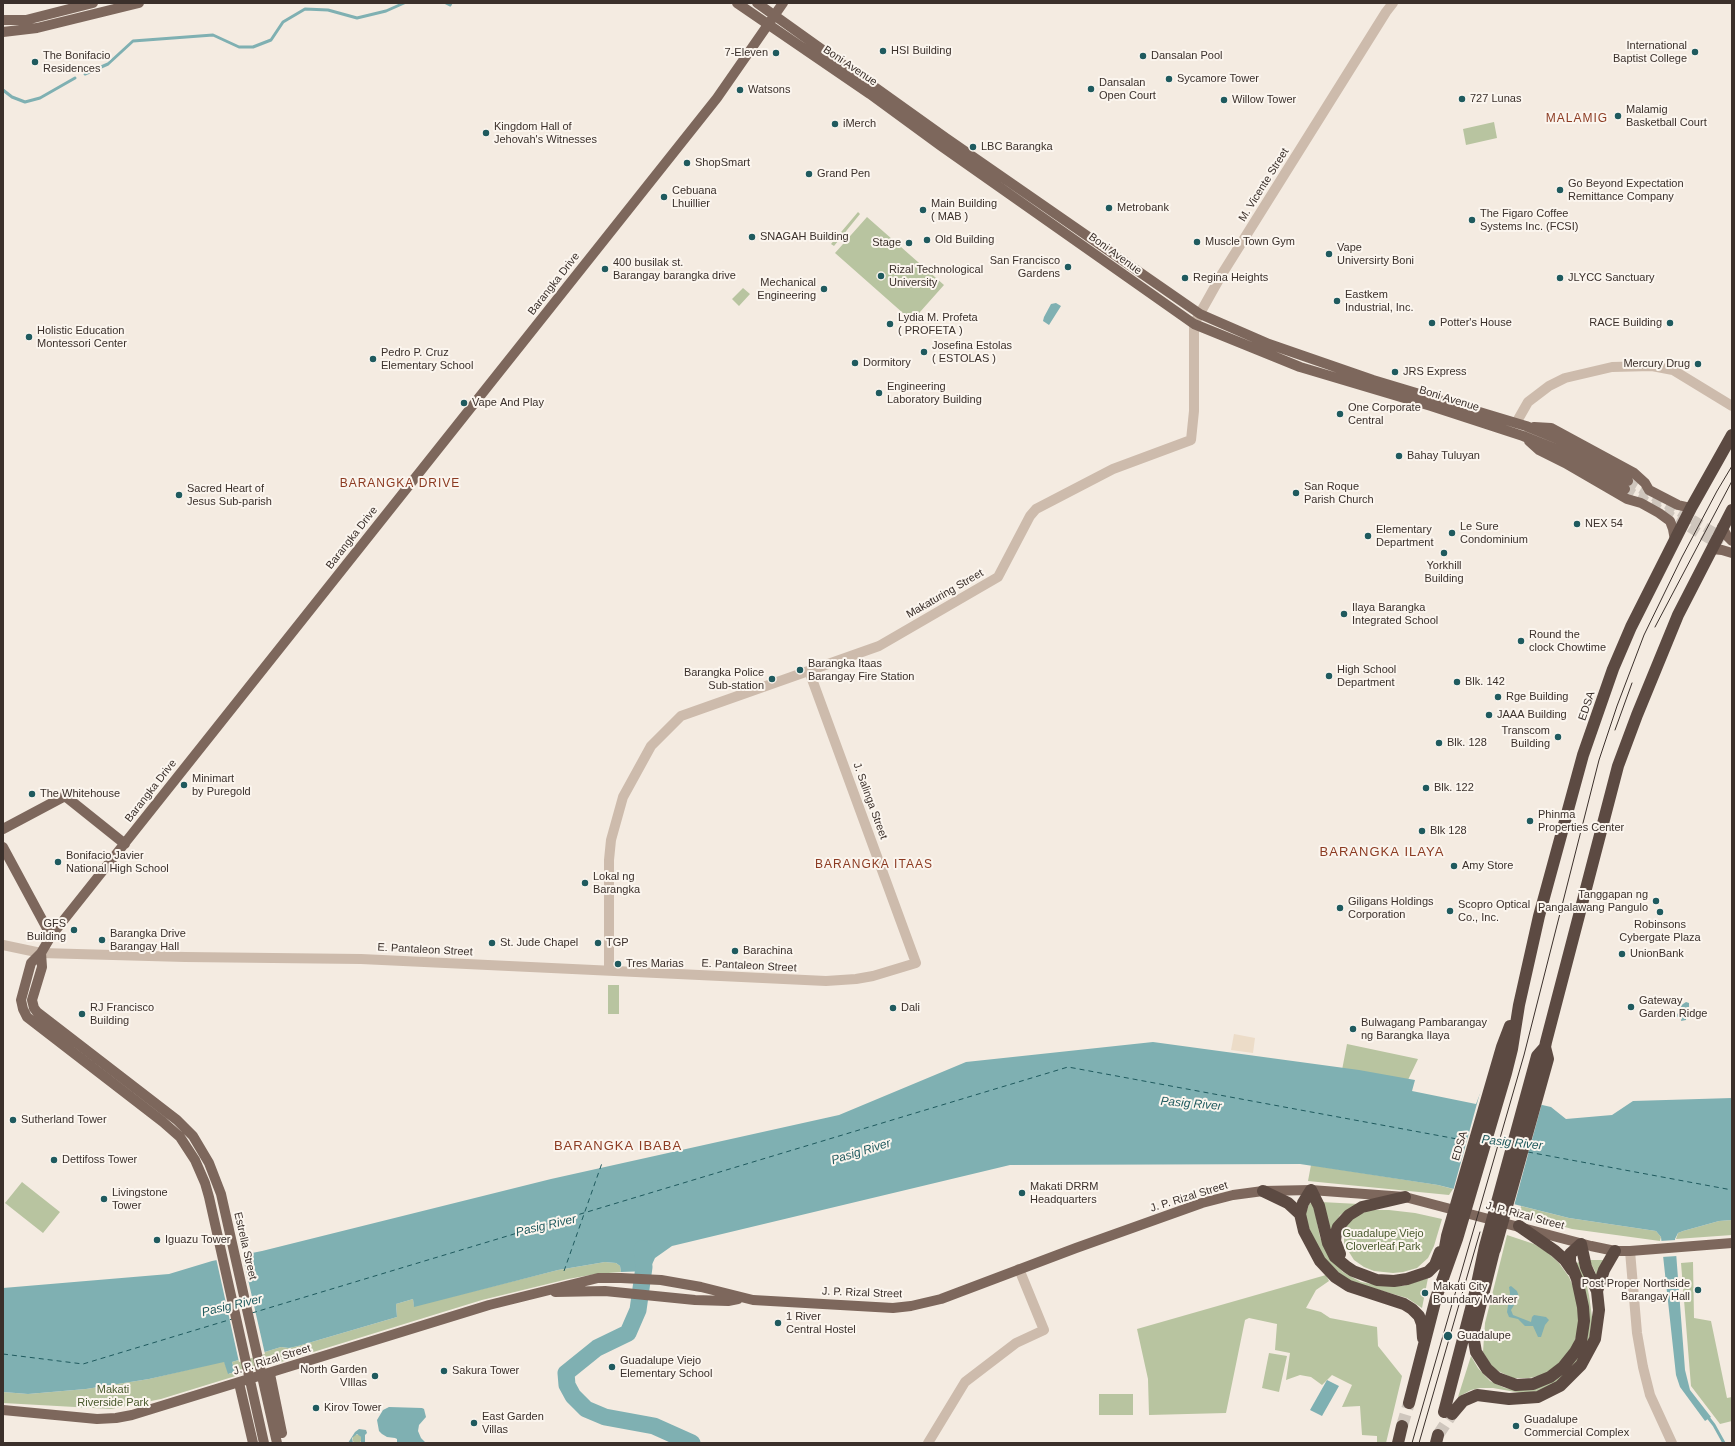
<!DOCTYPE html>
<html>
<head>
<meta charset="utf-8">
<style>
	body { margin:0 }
	#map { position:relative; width:1735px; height:1446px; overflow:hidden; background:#f4ebe1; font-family:Helvetica,sans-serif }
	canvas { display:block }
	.frame { position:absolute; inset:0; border:4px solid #3b302b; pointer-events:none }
</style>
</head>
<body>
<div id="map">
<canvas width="1735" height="1446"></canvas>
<div class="frame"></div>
</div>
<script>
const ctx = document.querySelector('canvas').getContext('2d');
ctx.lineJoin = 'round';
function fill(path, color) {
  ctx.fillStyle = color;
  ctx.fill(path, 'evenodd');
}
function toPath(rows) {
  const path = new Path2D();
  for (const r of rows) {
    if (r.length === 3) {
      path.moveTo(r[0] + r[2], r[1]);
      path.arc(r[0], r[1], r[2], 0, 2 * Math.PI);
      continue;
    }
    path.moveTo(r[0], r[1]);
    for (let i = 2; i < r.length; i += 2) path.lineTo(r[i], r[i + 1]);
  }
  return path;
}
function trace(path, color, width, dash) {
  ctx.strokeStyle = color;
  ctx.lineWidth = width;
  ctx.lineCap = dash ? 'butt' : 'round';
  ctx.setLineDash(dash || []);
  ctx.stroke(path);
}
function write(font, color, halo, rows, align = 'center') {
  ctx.font = font + ' Helvetica,sans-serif';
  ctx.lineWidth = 4;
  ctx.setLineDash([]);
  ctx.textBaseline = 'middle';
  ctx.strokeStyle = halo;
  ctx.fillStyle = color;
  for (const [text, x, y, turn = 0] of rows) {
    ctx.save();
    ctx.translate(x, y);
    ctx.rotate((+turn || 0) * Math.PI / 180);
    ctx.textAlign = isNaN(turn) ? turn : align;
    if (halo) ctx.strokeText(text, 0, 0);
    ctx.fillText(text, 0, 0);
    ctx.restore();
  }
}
const green = toPath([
	[1494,122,1497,138,1466,145,1463,129],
	[858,212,860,214,834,246,831,244],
	[867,217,944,285,912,321,835,253],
	[743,288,750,294,739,306,732,299],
	[608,985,619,985,619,1014,608,1014],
	[1347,1044,1418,1059,1407,1082,1342,1070],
	[1311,1165,1438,1185,1453,1189,1449,1195,1308,1181],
	[22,1182,60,1212,43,1233,5,1203],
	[1313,1202,1320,1237,1326,1250,1343,1272,1361,1282,1372,1284,1403,1286,1428,1278,1422,1308,1407,1298,1351,1282,1339,1273,1323,1257,1309,1228,1305,1216,1309,1204],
	[1321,1202,1359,1204,1340,1215,1330,1233],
	[1521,1206,1569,1218,1656,1231,1661,1237,1660,1241,1572,1229,1519,1214],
	[1370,1210,1389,1210,1415,1213,1442,1219,1434,1246,1428,1258,1417,1268,1403,1272,1393,1273,1374,1271,1364,1267,1354,1260,1344,1244,1344,1228,1355,1216],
	[1732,1220,1732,1235,1676,1239,1678,1233,1683,1231,1719,1221],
	[1507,1235,1534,1244,1547,1252,1559,1263,1569,1277,1575,1291,1579,1315,1578,1332,1571,1350,1558,1364,1543,1375,1529,1378,1513,1378,1500,1372,1492,1367,1483,1352,1485,1323],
	[1589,1260,1603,1260,1597,1279,1595,1271],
	[605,1262,616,1263,620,1266,621,1272,596,1274,568,1279,482,1300,161,1399,111,1409,3,1403,3,1392,28,1394,86,1389,149,1379,224,1361,229,1374,235,1372,232,1362,281,1347,289,1348,298,1346,397,1317,396,1304,413,1299,414,1306,558,1270],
	[1579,1262,1583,1269,1589,1295,1592,1317,1592,1329,1584,1353,1559,1381,1540,1391,1521,1393,1493,1388,1480,1388,1471,1390,1458,1397,1471,1356,1478,1368,1490,1381,1505,1388,1519,1390,1582,1350,1577,1263],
	[1693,1262,1694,1318,1711,1321,1727,1398,1732,1397,1732,1421,1720,1424,1691,1386,1681,1263],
	[1326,1275,1329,1281,1316,1290,1306,1308,1321,1312,1330,1318,1377,1327,1378,1346,1402,1376,1386,1443,1377,1443,1377,1436,1362,1435,1360,1406,1342,1407,1352,1385,1332,1375,1322,1385,1311,1377,1300,1375,1286,1380,1290,1353,1275,1350,1277,1324,1249,1318,1245,1320,1226,1413,1149,1415,1148,1379,1137,1329],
	[1269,1353,1287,1356,1279,1392,1262,1388],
	[1099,1394,1133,1394,1133,1415,1099,1415],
	[357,1439,4.5]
]);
const plaza = toPath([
	[1234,1034,1255,1038,1253,1053,1231,1050]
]);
const water = toPath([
	[1056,303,1061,306,1049,325,1043,321,1044,317,1051,304],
	[1686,1002,1689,1003,1689,1007,1683,1011,1683,1013,1686,1017,1686,1020,1681,1021,1682,1017,1677,1017,1677,1014,1681,1011,1680,1006],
	[1153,1042,1359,1070,1415,1080,1412,1091,1476,1104,1481,1091,1551,1107,1566,1119,1612,1115,1633,1101,1732,1098,1732,1220,1719,1221,1683,1231,1678,1233,1675,1239,1685,1370,1690,1390,1711,1417,1705,1421,1680,1387,1676,1375,1661,1237,1656,1231,1569,1218,1438,1185,1300,1164,1010,1165,672,1246,655,1258,649,1271,621,1272,620,1266,616,1263,605,1262,558,1270,414,1307,413,1299,396,1304,397,1317,298,1346,289,1348,281,1347,232,1362,235,1372,228,1374,224,1362,149,1379,86,1389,28,1394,3,1392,3,1288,169,1274,212,1261,262,1251,551,1179,839,1115,966,1062],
	[1511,1286,1517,1291,1519,1297,1511,1310,1513,1315,1531,1322,1532,1317,1534,1315,1546,1317,1549,1320,1545,1325,1541,1337,1538,1337,1533,1326,1525,1326,1518,1319,1509,1317,1507,1312,1510,1293,1509,1287],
	[1327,1380,1339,1386,1322,1416,1310,1410],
	[389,1407,422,1408,424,1409,426,1417,419,1425,418,1431,421,1438,426,1443,397,1443,397,1439,395,1438,387,1437,382,1434,379,1431,377,1420,383,1410],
	[359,1429,366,1430,367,1433,365,1435,365,1442,361,1443,361,1437,357,1434,352,1438,353,1443,348,1443,355,1432]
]);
const pier = toPath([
	[1481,1089,1542,1103,1514,1206,1453,1191],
	[1676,1240,1677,1256,1662,1257,1660,1241],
	[242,1253,265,1354,239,1362,216,1258]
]);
const stream = toPath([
	[446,3,450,5,451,3],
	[85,74,108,64,133,41,213,35,239,47,253,47,271,40,283,22,305,9,328,10,357,18,386,11,404,3],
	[3,90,12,97,25,102,40,98,75,78],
	[1707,1416,1714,1425,1724,1443]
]);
const river = toPath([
	[642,1249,644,1267,638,1310,628,1333,597,1348,566,1373,567,1385,573,1396,586,1409,605,1417,654,1426,692,1443]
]);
const ferry = toPath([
	[1491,1145,1505,1148],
	[1528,1152,1732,1190],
	[564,1271,602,1163],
	[252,1313,1068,1067,1468,1141],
	[3,1354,83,1364,232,1319]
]);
const majorTunnel = toPath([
	[1628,481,1725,539],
	[1625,489,1721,546]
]);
const highwayTunnel = toPath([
	[1402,1426,1409,1403],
	[1438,1435,1452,1414]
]);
const minor = toPath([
	[1516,423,1528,402,1549,386,1565,378,1612,367,1652,366,1673,370,1732,406],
	[3,945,41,953,185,957,361,959,826,981,856,979,873,976,916,963,809,671],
	[609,970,609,860,611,840,623,797,651,746,681,716,879,646,998,577,1030,516,1036,509,1113,469,1191,440,1194,411,1194,324,1222,274,1386,12,1393,3],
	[1630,1251,1637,1333,1643,1367,1650,1395,1672,1443],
	[928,1443,965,1382,1016,1343,1044,1330,1019,1269]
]);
const major = toPath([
	[737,3,870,94,941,146,1194,324,1300,367,1431,406,1523,436,1563,452,1625,489],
	[757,3,946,138,1200,314,1269,344,1373,380,1526,426,1563,441,1628,481],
	[3,20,26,20,93,3],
	[3,32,37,28,139,3],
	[1534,427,1551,428,1634,473,1645,483,1649,490,1678,505,1691,508],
	[1529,441,1539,450,1565,463,1627,499,1641,503,1659,513,1670,521,1673,529,1675,540],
	[1722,527,1727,536,1732,541],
	[1712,549,1722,550,1732,553],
	[3,829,65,796,125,844],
	[3,847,51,936],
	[41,953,42,967,32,1000,34,1008,37,1012,177,1120,193,1136,209,1163,221,1194,277,1443],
	[555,1292,605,1291,695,1300,728,1301,738,1299],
	[270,1374,282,1433],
	[239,1383,253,1443],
	[3,1410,97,1419,116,1418,132,1415,489,1305,598,1278,621,1278,661,1280,701,1287,753,1300,893,1308,911,1306,941,1299,1076,1248,1202,1203,1233,1195,1263,1191,1311,1190,1405,1197,1591,1246,1615,1251,1630,1251,1732,1243],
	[264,1443,209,1197,205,1183,195,1160,180,1137,163,1122,27,1017,23,1009,21,1000,31,963,41,953,51,936,717,98,783,3]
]);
const highway = toPath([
	[1311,1190,1303,1203,1300,1214,1304,1231,1320,1261,1335,1277,1349,1286,1404,1304,1412,1309,1419,1316,1422,1324,1423,1338],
	[1311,1190,1319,1206,1328,1243,1335,1257,1347,1267,1353,1271,1377,1280,1394,1281,1407,1279,1428,1272,1435,1265,1440,1252],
	[1263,1191,1288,1203,1300,1214],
	[1519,1226,1555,1251,1565,1260,1572,1270],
	[1494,1251,1473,1335,1476,1352,1487,1369,1497,1378,1516,1385,1533,1384,1550,1377,1563,1367,1575,1352,1581,1341,1584,1321,1583,1307,1577,1279,1570,1262,1570,1254,1581,1244],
	[1340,1254,1335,1241,1336,1233,1338,1227,1349,1215,1362,1207,1405,1197],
	[1490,1259,1495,1249,1548,1059,1545,1047],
	[1442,1264,1447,1236,1502,1047,1510,1026],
	[1597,1291,1604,1270,1615,1251],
	[1409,1403,1436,1298,1457,1239,1506,1073,1512,1049,1519,1005,1539,916,1583,755,1613,669,1631,627,1691,508,1732,435],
	[1444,1412,1475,1293,1485,1246,1537,1056,1545,1047,1546,1042,1618,766,1637,715,1678,615,1732,510],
	[1452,1414,1463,1401,1477,1395,1509,1399,1538,1397,1560,1386,1581,1365,1595,1339,1599,1310,1597,1291,1586,1267,1581,1244],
	[1398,1443,1402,1426],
	[1436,1443,1438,1435]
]);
const tram = toPath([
	[1655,627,1732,481],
	[1615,730,1632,683],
	[1412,1443,1524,1055,1599,760,1617,706,1644,635,1682,557,1717,491,1732,466],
	[1419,1443,1480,1232]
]);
const markers = [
	[883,51,4,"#1f5a5e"],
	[1695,52,4,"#1f5a5e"],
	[776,53,4,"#1f5a5e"],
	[1143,56,4,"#1f5a5e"],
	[35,62,4,"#1f5a5e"],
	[1169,79,4,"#1f5a5e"],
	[1091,89,4,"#1f5a5e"],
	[740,90,4,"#1f5a5e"],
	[1462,99,4,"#1f5a5e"],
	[1224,100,4,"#1f5a5e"],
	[1618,116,4,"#1f5a5e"],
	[835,124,4,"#1f5a5e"],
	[486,133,4,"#1f5a5e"],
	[973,147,4,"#1f5a5e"],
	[687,163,4,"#1f5a5e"],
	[809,174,4,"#1f5a5e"],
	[1560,190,4,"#1f5a5e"],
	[664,197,4,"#1f5a5e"],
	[1109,208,4,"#1f5a5e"],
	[923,210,4,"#1f5a5e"],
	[1472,220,4,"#1f5a5e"],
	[752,237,4,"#1f5a5e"],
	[927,240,4,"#1f5a5e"],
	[1197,242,4,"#1f5a5e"],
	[909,243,4,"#1f5a5e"],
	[1329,254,4,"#1f5a5e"],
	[1068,267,4,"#1f5a5e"],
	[605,269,4,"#1f5a5e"],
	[881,276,4,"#1f5a5e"],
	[1185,278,4,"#1f5a5e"],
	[1560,278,4,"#1f5a5e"],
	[824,289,4,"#1f5a5e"],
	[1337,301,4,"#1f5a5e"],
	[1432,323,4,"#1f5a5e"],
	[1670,323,4,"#1f5a5e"],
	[890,324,4,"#1f5a5e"],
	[29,337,4,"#1f5a5e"],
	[924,352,4,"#1f5a5e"],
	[373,359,4,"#1f5a5e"],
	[855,363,4,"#1f5a5e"],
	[1698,364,4,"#1f5a5e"],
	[1395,372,4,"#1f5a5e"],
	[879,393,4,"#1f5a5e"],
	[464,403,4,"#1f5a5e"],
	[1340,414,4,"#1f5a5e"],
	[1399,456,4,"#1f5a5e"],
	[1296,493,4,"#1f5a5e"],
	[179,495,4,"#1f5a5e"],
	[1577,524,4,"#1f5a5e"],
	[1452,533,4,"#1f5a5e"],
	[1368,536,4,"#1f5a5e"],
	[1444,553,4,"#1f5a5e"],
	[1344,614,4,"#1f5a5e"],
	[1521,641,4,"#1f5a5e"],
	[800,670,4,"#1f5a5e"],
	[1329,676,4,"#1f5a5e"],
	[772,679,4,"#1f5a5e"],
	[1457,682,4,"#1f5a5e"],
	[1498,697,4,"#1f5a5e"],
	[1489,715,4,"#1f5a5e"],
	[1558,737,4,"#1f5a5e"],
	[1439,743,4,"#1f5a5e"],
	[184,785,4,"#1f5a5e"],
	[1426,788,4,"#1f5a5e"],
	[32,794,4,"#1f5a5e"],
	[1530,821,4,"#1f5a5e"],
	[1422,831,4,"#1f5a5e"],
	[58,862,4,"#1f5a5e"],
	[1454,866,4,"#1f5a5e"],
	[585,883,4,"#1f5a5e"],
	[1656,901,4,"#1f5a5e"],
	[1340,908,4,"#1f5a5e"],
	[1450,911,4,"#1f5a5e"],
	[1660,912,4,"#1f5a5e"],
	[74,930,4,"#1f5a5e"],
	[102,940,4,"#1f5a5e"],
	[492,943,4,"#1f5a5e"],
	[598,943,4,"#1f5a5e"],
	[735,951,4,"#1f5a5e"],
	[1622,954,4,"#1f5a5e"],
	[618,964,4,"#1f5a5e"],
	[1631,1007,4,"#1f5a5e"],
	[893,1008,4,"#1f5a5e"],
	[82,1014,4,"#1f5a5e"],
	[1353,1029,4,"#1f5a5e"],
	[13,1120,4,"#1f5a5e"],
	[54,1160,4,"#1f5a5e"],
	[1022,1193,4,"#1f5a5e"],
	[104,1199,4,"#1f5a5e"],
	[157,1240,4,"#1f5a5e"],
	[1698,1290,4,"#1f5a5e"],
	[1425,1293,4,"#1f5a5e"],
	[778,1323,4,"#1f5a5e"],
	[1448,1336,5,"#1f5a5e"],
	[612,1367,4,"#1f5a5e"],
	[444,1371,4,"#1f5a5e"],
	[375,1376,4,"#1f5a5e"],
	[316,1408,4,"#1f5a5e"],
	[474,1423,4,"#1f5a5e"],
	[1516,1426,4,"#1f5a5e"]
];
const poiNames = [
	["International",1687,46,"right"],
	["Baptist College",1687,59,"right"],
	["HSI Building",891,51],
	["7-Eleven",768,53,"right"],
	["The Bonifacio",43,56],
	["Residences",43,69],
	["Dansalan Pool",1151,56],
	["Sycamore Tower",1177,79],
	["Dansalan",1099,83],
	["Open Court",1099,96],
	["Watsons",748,90],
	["727 Lunas",1470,99],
	["Willow Tower",1232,100],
	["Malamig",1626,110],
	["Basketball Court",1626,123],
	["iMerch",843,124],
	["Kingdom Hall of",494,127],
	["Jehovah's Witnesses",494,140],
	["LBC Barangka",981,147],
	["ShopSmart",695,163],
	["Grand Pen",817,174],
	["Go Beyond Expectation",1568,184],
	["Remittance Company",1568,197],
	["Cebuana",672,191],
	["Lhuillier",672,204],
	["Main Building",931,204],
	["( MAB )",931,217],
	["Metrobank",1117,208],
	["The Figaro Coffee",1480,214],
	["Systems Inc. (FCSI)",1480,227],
	["SNAGAH Building",760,237],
	["Old Building",935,240],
	["Muscle Town Gym",1205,242],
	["Stage",901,243,"right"],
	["Vape",1337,248],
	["Universirty Boni",1337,261],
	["San Francisco",1060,261,"right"],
	["Gardens",1060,274,"right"],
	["400 busilak st.",613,263],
	["Barangay barangka drive",613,276],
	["Rizal Technological",889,270],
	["University",889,283],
	["Regina Heights",1193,278],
	["JLYCC Sanctuary",1568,278],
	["Mechanical",816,283,"right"],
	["Engineering",816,296,"right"],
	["Eastkem",1345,295],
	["Industrial, Inc.",1345,308],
	["Lydia M. Profeta",898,318],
	["( PROFETA )",898,331],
	["Potter's House",1440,323],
	["RACE Building",1662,323,"right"],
	["Holistic Education",37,331],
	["Montessori Center",37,344],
	["Josefina Estolas",932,346],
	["( ESTOLAS )",932,359],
	["Pedro P. Cruz",381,353],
	["Elementary School",381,366],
	["Dormitory",863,363],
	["Mercury Drug",1690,364,"right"],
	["JRS Express",1403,372],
	["Engineering",887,387],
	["Laboratory Building",887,400],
	["Vape And Play",472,403],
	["One Corporate",1348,408],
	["Central",1348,421],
	["Bahay Tuluyan",1407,456],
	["San Roque",1304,487],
	["Parish Church",1304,500],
	["Sacred Heart of",187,489],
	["Jesus Sub-parish",187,502],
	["NEX 54",1585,524],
	["Le Sure",1460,527],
	["Condominium",1460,540],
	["Elementary",1376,530],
	["Department",1376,543],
	["Yorkhill",1444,566,"center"],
	["Building",1444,579,"center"],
	["Ilaya Barangka",1352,608],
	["Integrated School",1352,621],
	["Round the",1529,635],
	["clock Chowtime",1529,648],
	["Barangka Itaas",808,664],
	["Barangay Fire Station",808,677],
	["High School",1337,670],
	["Department",1337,683],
	["Barangka Police",764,673,"right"],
	["Sub-station",764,686,"right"],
	["Blk. 142",1465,682],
	["Rge Building",1506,697],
	["JAAA Building",1497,715],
	["Transcom",1550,731,"right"],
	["Building",1550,744,"right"],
	["Blk. 128",1447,743],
	["Minimart",192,779],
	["by Puregold",192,792],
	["Blk. 122",1434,788],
	["The Whitehouse",40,794],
	["Phinma",1538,815],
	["Properties Center",1538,828],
	["Blk 128",1430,831],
	["Bonifacio Javier",66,856],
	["National High School",66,869],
	["Amy Store",1462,866],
	["Lokal ng",593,877],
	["Barangka",593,890],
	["Tanggapan ng",1648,895,"right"],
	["Pangalawang Pangulo",1648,908,"right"],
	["Giligans Holdings",1348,902],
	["Corporation",1348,915],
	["Scopro Optical",1458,905],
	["Co., Inc.",1458,918],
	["GFS",66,924,"right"],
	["Building",66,937,"right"],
	["Robinsons",1660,925,"center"],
	["Cybergate Plaza",1660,938,"center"],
	["Barangka Drive",110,934],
	["Barangay Hall",110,947],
	["St. Jude Chapel",500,943],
	["TGP",606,943],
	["Barachina",743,951],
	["UnionBank",1630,954],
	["Tres Marias",626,964],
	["Gateway",1639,1001],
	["Garden Ridge",1639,1014],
	["RJ Francisco",90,1008],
	["Building",90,1021],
	["Dali",901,1008],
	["Bulwagang Pambarangay",1361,1023],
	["ng Barangka Ilaya",1361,1036],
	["Sutherland Tower",21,1120],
	["Dettifoss Tower",62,1160],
	["Makati DRRM",1030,1187],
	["Headquarters",1030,1200],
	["Livingstone",112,1193],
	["Tower",112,1206],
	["Iguazu Tower",165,1240],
	["Post Proper Northside",1690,1284,"right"],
	["Barangay Hall",1690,1297,"right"],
	["Makati City",1433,1287],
	["Boundary Marker",1433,1300],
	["1 River",786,1317],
	["Central Hostel",786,1330],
	["Guadalupe",1457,1336],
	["Guadalupe Viejo",620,1361],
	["Elementary School",620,1374],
	["North Garden",367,1370,"right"],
	["VIllas",367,1383,"right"],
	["Sakura Tower",452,1371],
	["Kirov Tower",324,1408],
	["East Garden",482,1417],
	["Villas",482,1430],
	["Guadalupe",1524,1420],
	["Commercial Complex",1524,1433]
];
const streetNames = [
	["Boni Avenue",850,66,34],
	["M. Vicente Street",1264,185,-58],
	["Boni Avenue",1115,254,36],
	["Barangka Drive",554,284,-52],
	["Boni Avenue",1449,399,17],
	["Barangka Drive",352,538,-52],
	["Makaturing Street",945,594,-30],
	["EDSA",1587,706,-71],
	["Barangka Drive",151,791,-52],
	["J. Salinga Street",870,801,70],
	["E. Pantaleon Street",425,950,3],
	["E. Pantaleon Street",749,966,3],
	["EDSA",1460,1146,-74],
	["J. P. Rizal Street",1189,1197,-17],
	["J. P. Rizal Street",1525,1216,15],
	["Estrella Street",245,1246,77],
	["J. P. Rizal Street",862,1293,2],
	["J. P. Rizal Street",272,1360,-17]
];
const parkNames = [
	["Guadalupe Viejo",1383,1234],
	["Cloverleaf Park",1383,1247],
	["Makati",113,1390],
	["Riverside Park",113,1403]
];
const neighbourhoodNames = [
	["MALAMIG",1577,119],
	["BARANGKA DRIVE",400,484],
	["BARANGKA ITAAS",874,865]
];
const waterNames = [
	["Pasig River",1191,1104,5],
	["Pasig River",1512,1143,6],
	["Pasig River",861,1152,-17],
	["Pasig River",546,1226,-13],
	["Pasig River",232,1306,-13]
];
const quarterNames = [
	["BARANGKA ILAYA",1382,852],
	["BARANGKA IBABA",618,1146]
];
fill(green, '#b8c4a0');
fill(plaza, '#ecdcc8');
fill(water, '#7fb0b2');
fill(pier, '#f4ebe1');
trace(stream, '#7fb0b2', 3);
trace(river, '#7fb0b2', 17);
trace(ferry, '#1f5a5e', 1, [5, 4]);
trace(majorTunnel, '#cfc6bd', 10, [10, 5]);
trace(highwayTunnel, '#cfc6bd', 12, [12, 6]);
trace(minor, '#cdbbac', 10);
trace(major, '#7d675c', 10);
trace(highway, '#5c4a42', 12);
trace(tram, '#3b302b', 1);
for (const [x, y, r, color] of markers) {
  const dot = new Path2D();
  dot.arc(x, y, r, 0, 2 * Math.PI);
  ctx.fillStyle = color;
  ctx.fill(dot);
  trace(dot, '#fbf5ee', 1.5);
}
write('11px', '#3b302b', '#fbf5ee', poiNames, 'left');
write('11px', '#3b302b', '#fbf5ee', streetNames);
write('11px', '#4a5a2e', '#fbf5ee', parkNames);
ctx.letterSpacing = '1px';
write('12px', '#8c3b22', '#fbf5ee', neighbourhoodNames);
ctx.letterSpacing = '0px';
write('italic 12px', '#1f5a5e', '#fbf5ee', waterNames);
ctx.letterSpacing = '1px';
write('13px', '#8c3b22', '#fbf5ee', quarterNames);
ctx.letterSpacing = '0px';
</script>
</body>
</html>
